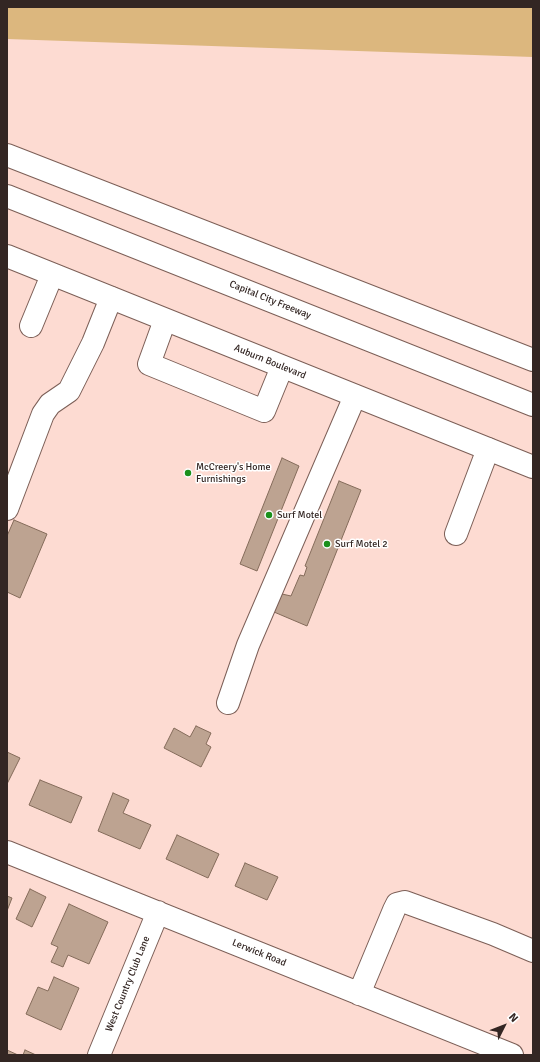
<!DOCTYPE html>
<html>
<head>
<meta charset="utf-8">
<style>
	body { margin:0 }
	#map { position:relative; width:540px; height:1062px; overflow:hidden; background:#fddbd2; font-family:Signika,sans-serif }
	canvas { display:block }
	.frame { position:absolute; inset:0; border:8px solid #332623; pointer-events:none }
	.north { position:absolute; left:484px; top:1006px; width:40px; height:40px; -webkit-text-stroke:3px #fff; paint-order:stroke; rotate:48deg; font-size:11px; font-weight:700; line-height:16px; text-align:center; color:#332623 }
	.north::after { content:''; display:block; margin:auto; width:14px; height:18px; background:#332623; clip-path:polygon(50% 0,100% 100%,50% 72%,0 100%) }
</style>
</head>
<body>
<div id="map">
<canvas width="540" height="1062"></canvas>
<div class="frame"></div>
<div class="north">N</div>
</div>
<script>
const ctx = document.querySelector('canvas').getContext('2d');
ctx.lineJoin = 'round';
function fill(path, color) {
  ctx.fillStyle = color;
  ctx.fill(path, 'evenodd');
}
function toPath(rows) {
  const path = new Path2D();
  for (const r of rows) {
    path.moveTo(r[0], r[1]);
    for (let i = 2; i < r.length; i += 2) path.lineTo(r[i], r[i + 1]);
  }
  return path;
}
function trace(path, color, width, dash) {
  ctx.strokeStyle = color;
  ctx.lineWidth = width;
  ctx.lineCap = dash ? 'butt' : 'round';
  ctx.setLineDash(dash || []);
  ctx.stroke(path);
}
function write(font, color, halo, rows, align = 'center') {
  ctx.font = font + ' Signika,sans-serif';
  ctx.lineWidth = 3;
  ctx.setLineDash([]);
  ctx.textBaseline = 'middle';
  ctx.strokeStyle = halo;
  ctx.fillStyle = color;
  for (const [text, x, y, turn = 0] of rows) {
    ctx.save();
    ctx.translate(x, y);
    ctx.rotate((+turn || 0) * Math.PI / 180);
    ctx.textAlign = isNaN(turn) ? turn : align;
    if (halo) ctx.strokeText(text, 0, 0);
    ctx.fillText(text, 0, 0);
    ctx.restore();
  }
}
const green = toPath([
	[7,7,533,7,533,57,7,39]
]);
const building = toPath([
	[282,458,299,466,257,571,240,564,282,458],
	[339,481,361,490,307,626,274,612,282,594,291,596,300,575,304,576,307,567,305,566,339,481],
	[14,520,47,534,20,598,7,592,7,536,14,520],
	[196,726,211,733,206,744,211,747,201,767,164,748,174,728,190,737,196,726],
	[7,752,20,758,7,784,7,752],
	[40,780,82,797,71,823,29,805,40,780],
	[113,793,129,800,123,813,151,825,140,849,98,831,113,793],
	[177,835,219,854,208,878,166,859,177,835],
	[245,863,278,877,267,900,235,886,245,863],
	[30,889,46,897,32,927,16,919,30,889],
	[7,896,12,898,7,911,7,896],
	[69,904,108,922,89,964,68,955,63,967,51,962,58,947,51,944,69,904],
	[54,977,79,988,61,1030,26,1014,38,987,48,991,54,977],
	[7,1050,18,1055,7,1055,7,1050],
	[25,1050,36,1055,23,1055,25,1050]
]);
const minor = toPath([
	[165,320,149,364,264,411,282,367],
	[31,326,52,275],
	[7,509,43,414,50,404,69,391,93,343,111,298],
	[456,534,488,449],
	[228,703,248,645,355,396],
	[7,852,512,1055],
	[359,994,394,910,397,904,405,902,493,934,533,951],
	[99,1055,158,912]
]);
const major = toPath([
	[7,256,533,467]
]);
const highway = toPath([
	[7,155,533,360],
	[7,196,533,405]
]);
const markers = [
	[188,473,4,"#1a901c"],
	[269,515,4,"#1a901c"],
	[327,544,4,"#1a901c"]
];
const streetNames = [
	["Capital City Freeway",270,300,22],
	["Auburn Boulevard",270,362,22],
	["Lerwick Road",259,953,22],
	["West Country Club Lane",128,984,-68]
];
const poiNames = [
	["McCreery's Home",196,467],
	["Furnishings",196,479],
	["Surf Motel",277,515],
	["Surf Motel 2",335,544]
];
fill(green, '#dcb77e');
fill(building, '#bda391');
trace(building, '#846b5a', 1);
trace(minor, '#7c5f57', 24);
trace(major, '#7c5f57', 24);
trace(highway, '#7c5f57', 24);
trace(minor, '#fff', 22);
trace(major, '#fff', 22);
trace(highway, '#fff', 22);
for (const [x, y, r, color] of markers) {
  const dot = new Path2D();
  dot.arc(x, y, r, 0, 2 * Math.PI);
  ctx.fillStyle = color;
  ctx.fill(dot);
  trace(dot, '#fff', 1.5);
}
write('10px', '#332623', '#fff', streetNames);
write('10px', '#332623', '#fff', poiNames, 'left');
</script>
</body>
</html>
